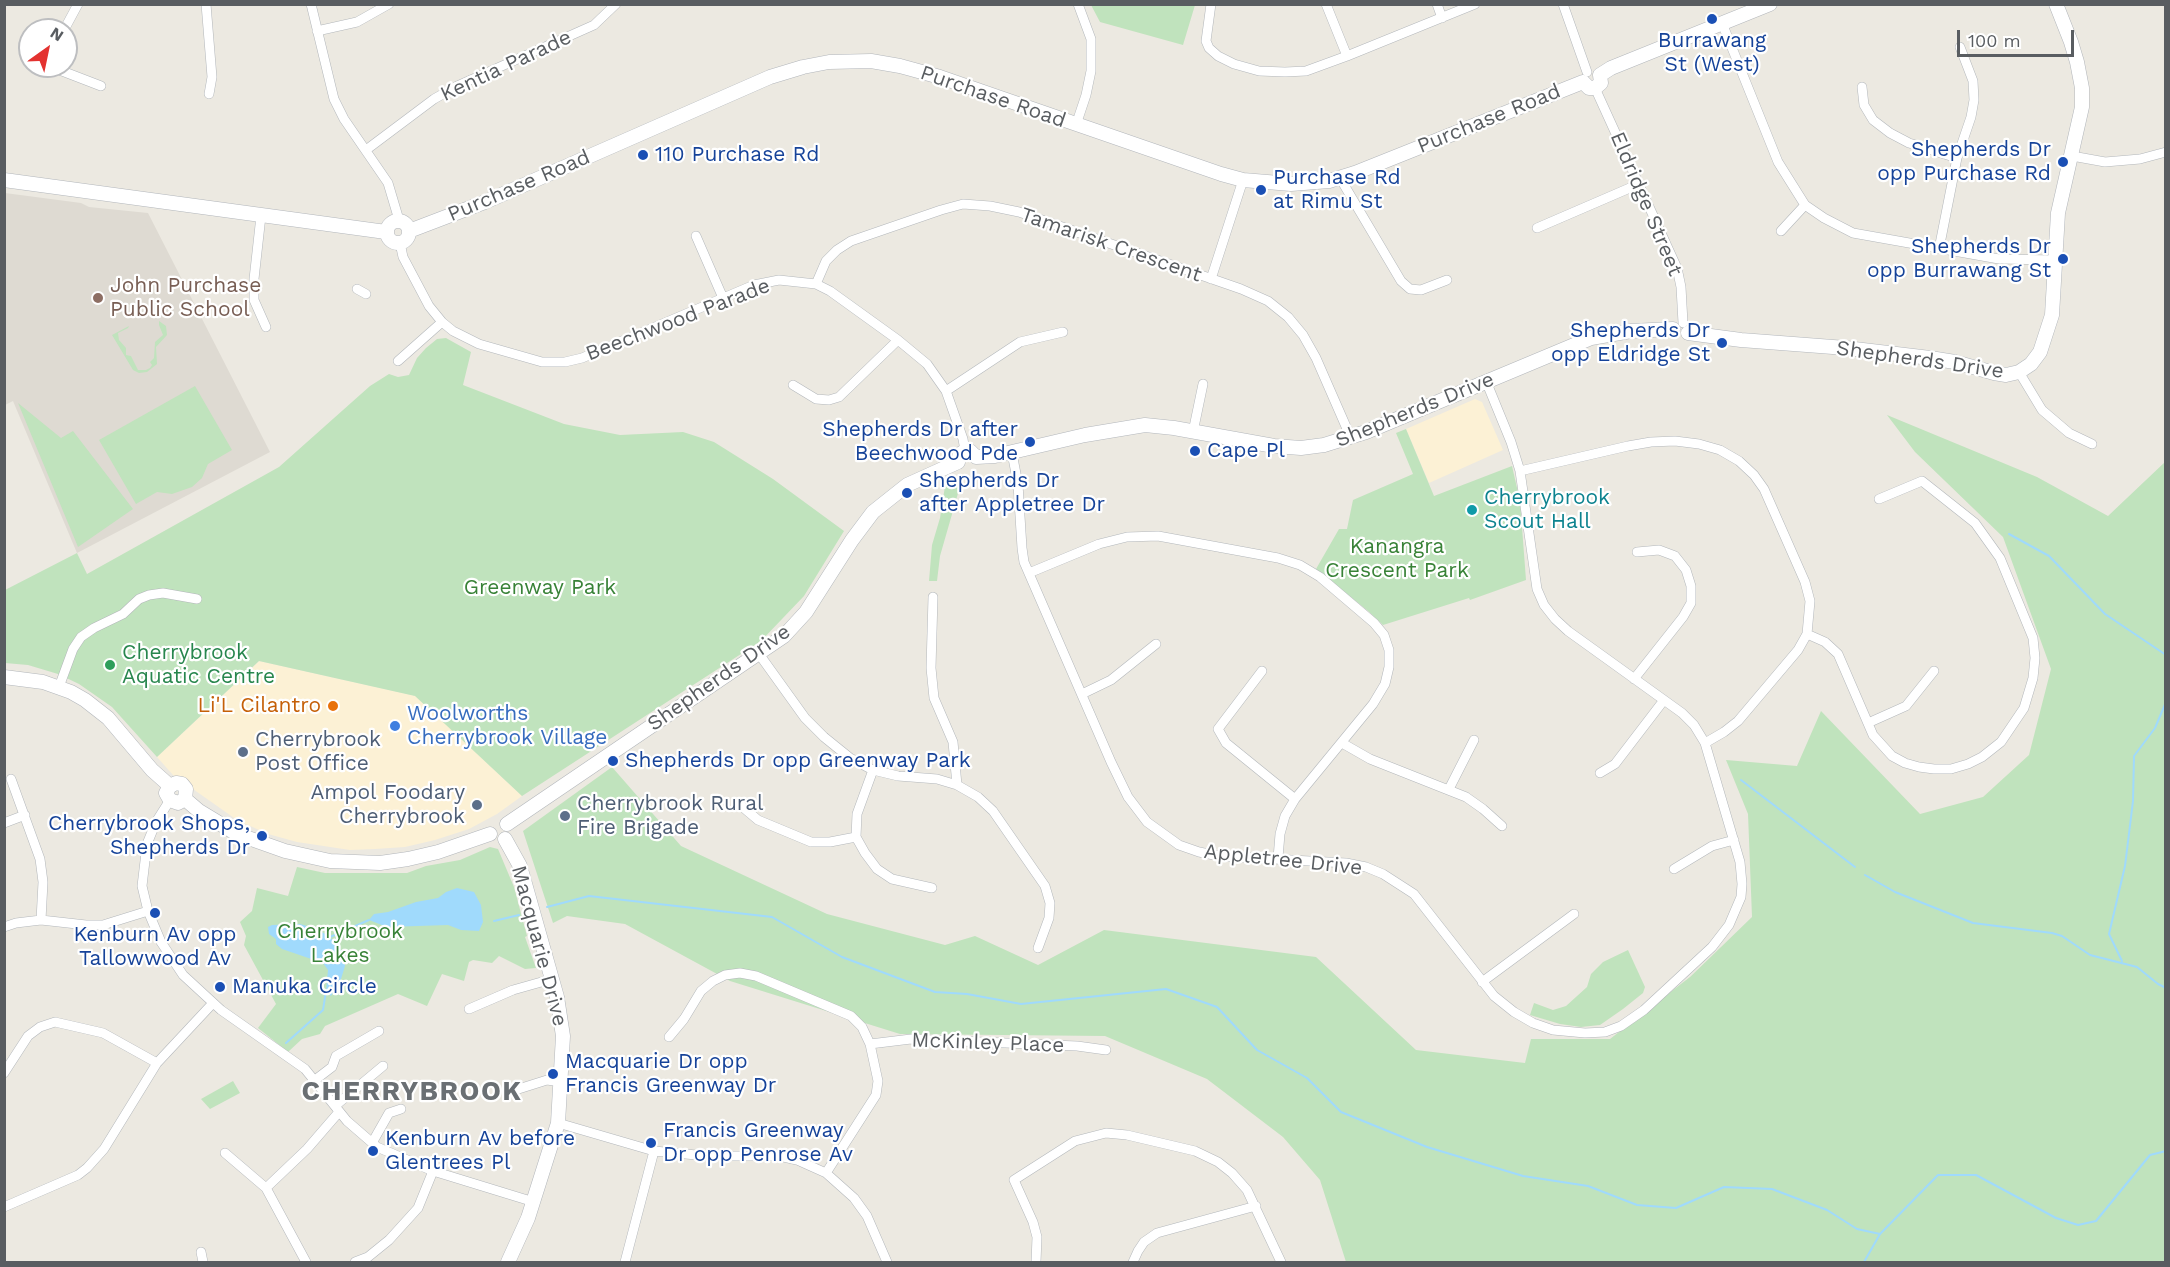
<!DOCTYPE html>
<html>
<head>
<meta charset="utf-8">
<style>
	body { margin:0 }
	#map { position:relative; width:2170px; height:1267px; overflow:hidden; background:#ece9e1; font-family:"Work Sans",sans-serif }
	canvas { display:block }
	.frame { position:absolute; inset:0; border:6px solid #595d61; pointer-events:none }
	.north { position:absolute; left:18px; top:18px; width:60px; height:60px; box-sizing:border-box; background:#fff; border:2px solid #bdbec0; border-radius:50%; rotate:33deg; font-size:16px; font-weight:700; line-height:24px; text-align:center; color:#595d61 }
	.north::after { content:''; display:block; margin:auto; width:21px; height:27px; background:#e33230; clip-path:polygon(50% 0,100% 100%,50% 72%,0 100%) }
	.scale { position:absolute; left:1957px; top:30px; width:117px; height:27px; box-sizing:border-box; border:3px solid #595d61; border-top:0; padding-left:8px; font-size:18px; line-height:21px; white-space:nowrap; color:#595d61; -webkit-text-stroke:4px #fff; paint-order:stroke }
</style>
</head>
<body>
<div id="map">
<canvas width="2170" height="1267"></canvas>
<div class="frame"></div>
<div class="north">N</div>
<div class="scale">100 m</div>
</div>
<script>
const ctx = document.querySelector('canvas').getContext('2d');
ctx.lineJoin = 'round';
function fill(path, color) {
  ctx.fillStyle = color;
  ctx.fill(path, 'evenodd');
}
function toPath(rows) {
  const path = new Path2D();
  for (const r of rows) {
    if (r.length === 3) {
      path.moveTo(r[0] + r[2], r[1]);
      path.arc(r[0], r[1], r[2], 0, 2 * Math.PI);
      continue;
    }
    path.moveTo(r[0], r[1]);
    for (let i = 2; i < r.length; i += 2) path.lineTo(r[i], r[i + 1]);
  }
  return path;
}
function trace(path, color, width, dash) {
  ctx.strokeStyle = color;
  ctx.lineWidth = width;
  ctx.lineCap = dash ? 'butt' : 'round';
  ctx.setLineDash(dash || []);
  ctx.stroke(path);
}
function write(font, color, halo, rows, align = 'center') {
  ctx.font = font + ' "Work Sans",sans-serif';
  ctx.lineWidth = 4.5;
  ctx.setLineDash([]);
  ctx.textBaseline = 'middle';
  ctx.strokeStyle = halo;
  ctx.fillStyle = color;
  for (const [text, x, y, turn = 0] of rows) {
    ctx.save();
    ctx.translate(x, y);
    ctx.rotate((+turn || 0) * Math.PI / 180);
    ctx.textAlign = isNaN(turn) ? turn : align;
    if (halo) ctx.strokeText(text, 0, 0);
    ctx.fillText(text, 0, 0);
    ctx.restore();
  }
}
const commercial = toPath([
	[1475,399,1482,402,1503,450,1429,483,1406,429],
	[259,661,416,696,522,796,497,814,469,829,435,840,405,847,375,849,350,850,297,842,268,834,237,820,173,775,157,757]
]);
const education = toPath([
	[5,193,81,203,89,207,148,213,270,452,77,553,13,401,5,405]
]);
const green = toPath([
	[1091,5,1195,5,1183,45,1100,22],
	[159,321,166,326,167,335,156,347,157,364,147,372,139,373,133,370,112,335,129,326,128,328,118,333,119,340,126,348,126,355,131,356,138,370,146,370,150,368,152,365,150,362,154,358,155,342,163,335,159,325],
	[446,338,471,352,463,385,564,424,620,435,683,432,714,442,773,479,844,531,804,596,761,641,522,796,415,696,259,661,157,757,112,707,79,684,58,674,28,665,5,663,5,590,77,553,87,574,279,467,370,386,389,374,398,377,409,375,417,358,426,348,437,339],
	[195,386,232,450,208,464,202,478,192,487,172,494,157,492,136,504,99,440],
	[18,403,61,438,73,431,133,509,78,547],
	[1887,415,2037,477,2108,516,2165,462,2165,1262,1346,1262,1320,1180,1283,1137,1207,1079,1105,1036,900,1034,730,981,625,924,567,916,553,923,523,831,612,767,681,846,827,914,945,945,975,936,1038,965,1104,930,1316,957,1416,1050,1525,1063,1531,1039,1610,1039,1690,977,1752,917,1748,814,1726,760,1797,766,1821,711,1920,814,1983,797,2029,755,2051,669,2003,537,1915,452],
	[1406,429,1434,496,1512,466,1520,501,1526,580,1470,600,1469,598,1383,625,1368,611,1316,569,1339,529,1347,529,1353,500,1413,474,1396,433],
	[963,476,940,556,937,581,929,581,932,545,940,518,946,480],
	[490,847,498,849,514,887,527,936,525,937,536,968,525,969,499,956,492,963,473,960,469,962,464,981,442,974,427,1006,398,994,325,1026,320,1034,302,1039,288,1052,258,1028,276,1004,244,945,246,936,240,922,252,911,257,888,288,896,297,867,325,873,407,873,426,866,460,860],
	[1628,950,1645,987,1643,993,1623,1009,1600,1025,1581,1027,1560,1024,1530,1015,1534,1003,1553,1010,1566,1006,1587,987,1591,974,1603,962],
	[233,1081,240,1093,210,1109,201,1099]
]);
const water = toPath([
	[457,888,474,892,481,905,483,922,479,931,461,930,448,925,387,927,369,920,374,914,388,912,416,902,438,898,446,892],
	[300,924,317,929,330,937,339,947,344,956,345,966,341,979,331,996,326,991,328,970,323,963,282,949,276,944,276,939,269,934,268,927,272,925]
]);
const stream = toPath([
	[2009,534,2049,556,2105,614,2166,655],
	[1741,780,1855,867],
	[1865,875,1895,892,1973,923,2052,933,2062,936,2090,955,2137,967,2158,984,2166,988],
	[547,907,589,896,772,917,842,957,935,992,967,994,1021,1004,1166,989,1217,1007,1257,1050,1307,1078,1341,1112,1427,1147,1523,1176,1588,1186,1637,1205,1676,1208,1724,1187,1772,1189,1827,1210,1857,1229,1880,1234],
	[494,921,519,915],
	[330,937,369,920],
	[2122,961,2109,934,2125,866,2133,801,2134,756,2155,728,2166,702],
	[286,1043,323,1010,326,991],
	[1864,1262,1880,1234,1938,1175,1976,1175,2056,1218,2078,1225,2096,1221,2150,1155,2166,1151]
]);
const minor = toPath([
	[206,4,212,77,209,94],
	[311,4,334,99,344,119,388,183,399,220],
	[1211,4,1206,41,1209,48,1218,56,1234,64,1259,71,1285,72,1306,71,1347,56,1475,4],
	[1326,4,1347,56],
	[1437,4,1442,18],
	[1563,4,1587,72],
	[1722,23,1778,162,1805,205,1824,218,1853,233,1999,259,2056,260],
	[64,30,78,4],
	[317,31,357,22,389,4],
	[49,66,101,86],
	[1862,87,1864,105,1873,120,1890,133,1909,143,1957,158],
	[1595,88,1677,268,1681,287,1683,323],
	[1076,125,1086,95,1091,71,1091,39,1078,4],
	[366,150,434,99,457,86,594,25,616,4],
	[2072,156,2105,162,2140,159,2166,152],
	[1340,178,1401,281,1410,289,1421,290,1447,280],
	[261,216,254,279,254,300,266,327],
	[1537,228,1639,184],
	[1781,231,1805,205],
	[696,236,723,298],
	[400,243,403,257,429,306,442,322,453,331,479,344,542,362,565,362,582,358,754,285,779,280,816,284,830,291,898,340,927,364,946,391,963,439,965,451],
	[1939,249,1957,158,1971,117,1974,100,1973,81,1960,47],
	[1211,279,1243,180],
	[816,284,826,261,837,250,851,241,941,210,963,204,990,206,1019,212,1241,289,1268,301,1288,317,1303,335,1316,358,1351,438],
	[357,289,366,294],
	[398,361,442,322],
	[2019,372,2042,410,2069,433,2092,444],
	[793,385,816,399,829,400,839,397,898,340],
	[946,391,1020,342,1063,332],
	[1193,432,1203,384],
	[1012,453,1018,484,1022,548,1024,562,1111,762,1128,797,1147,822,1179,845,1199,852,1219,856,1346,863,1366,867,1383,874,1414,894,1494,996,1514,1012,1533,1023,1553,1030,1585,1033,1605,1032,1621,1026,1644,1010,1712,947,1729,925,1741,897,1742,884,1740,862,1705,743,1694,725,1682,713,1568,631,1555,619,1544,605,1537,589,1520,471,1511,442,1486,381],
	[1520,471,1628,446,1651,442,1675,441,1699,444,1720,450,1739,461,1754,475,1764,489,1805,582,1810,601,1807,634,1798,650,1738,721,1724,732,1705,743],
	[1029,573,1099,544,1127,537,1158,536,1278,558,1300,565,1320,577,1374,623,1384,635,1389,650,1389,667,1385,684,1373,704,1295,799,1285,816,1280,834,1278,858],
	[933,597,931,668,934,698,953,742,957,785],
	[1807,634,1825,642,1838,654,1873,735,1892,756,1905,763,1919,767,1934,769,1951,769,1968,764,1982,757,2001,742,2024,708,2033,678,2035,658,2033,638,2000,558,1975,523,1922,481,1879,499],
	[759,654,805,718,824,737,850,758,873,770,898,776,937,779,957,785,978,797,993,811,1045,886,1050,903,1049,918,1038,948],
	[1262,671,1218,729,1226,743,1295,799],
	[1634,679,1683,617,1691,603,1691,586,1686,570,1675,556,1659,550,1637,552],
	[59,687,73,649,81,637,94,628,123,614,139,599,149,595,163,593,197,599],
	[1082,694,1111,680,1156,644],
	[1868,723,1906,706,1934,671],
	[1342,743,1370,759,1466,797,1483,809,1502,826],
	[873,770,857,814,856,837,865,853,877,869,892,879,932,888],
	[1600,773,1615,764,1664,700],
	[11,779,40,859,43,882,41,920],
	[1449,789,1474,740],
	[170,800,156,822,147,844,142,886,148,911,161,942,183,975,221,1010,305,1069,347,1121,377,1147,433,1171,534,1202],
	[739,804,758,820,811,842,830,842,856,837],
	[4,823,25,815],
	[1674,869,1712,846,1734,840],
	[4,927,16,923,41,920,86,925,103,925,148,911],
	[1482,982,1574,914],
	[469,1009,513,990,552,979],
	[669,1037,684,1019,701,991,713,981,725,975,740,973,756,976,851,1016,862,1027,870,1044,878,1081,876,1095,826,1173],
	[870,1044,911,1039,1077,1046,1106,1050],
	[4,1073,28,1036,40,1027,55,1022,103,1033,157,1063],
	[315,1080,332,1067,336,1056,379,1031],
	[509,1092,547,1080,561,1082],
	[335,1106,383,1066],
	[558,1123,654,1151,707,1156,779,1156,797,1160,826,1173,854,1198,867,1216,887,1262],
	[372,1143,389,1113,401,1109],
	[225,1153,266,1188,306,1262],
	[266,1188,307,1149,339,1112],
	[4,1207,78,1175,87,1168,104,1149,157,1063,213,1003],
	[201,1252,203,1262],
	[355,1262,368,1257,389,1240,418,1208,433,1171],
	[625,1262,654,1151],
	[1036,1262,1037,1237,1033,1222,1014,1180,1075,1141,1106,1133,1127,1135,1195,1151,1218,1162,1232,1173,1247,1190,1281,1262],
	[1133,1262,1138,1251,1144,1242,1157,1233,1256,1206]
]);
const secondary = toPath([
	[1600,75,1611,68,1770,4],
	[1583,82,1589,88,1595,88,1601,83,1600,75],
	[4,180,386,232],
	[398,232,11],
	[409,231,485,202,770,77,803,67,829,62,871,61,900,66,940,77,1221,174,1243,180,1291,184,1329,181,1355,173,1583,82],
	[1688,333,1741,340,1846,348,1930,358,1955,362,1994,373,2006,375,2019,372,2031,364,2040,352,2052,315,2058,213,2082,107,2082,88,2077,62,2071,42,2056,4],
	[976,457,995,456,1085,435,1145,425,1174,428,1274,446,1301,448,1324,445,1366,432,1591,338,1631,331,1673,329],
	[958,462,960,454,965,451,970,451,976,457],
	[4,677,43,682,71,692,85,700,108,718,152,770,170,786],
	[170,786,166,793,170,800,178,803,185,799],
	[170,786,176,783,182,784,186,789,185,799],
	[185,799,199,811,237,834,285,851,330,861,380,863,408,859,438,852,490,834],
	[507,824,784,636,806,612,852,540,873,512,907,485,958,462],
	[505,839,520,866,557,997,563,1036,558,1123,528,1218,508,1262]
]);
const markers = [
	[1712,19,6,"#1a4fb4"],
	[643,155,6,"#1a4fb4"],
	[2063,162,6,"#1a4fb4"],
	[1261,190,6,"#1a4fb4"],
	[2063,259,6,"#1a4fb4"],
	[98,298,6,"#8d6e63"],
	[1722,343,6,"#1a4fb4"],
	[1030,442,6,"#1a4fb4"],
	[1195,451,6,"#1a4fb4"],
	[907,493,6,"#1a4fb4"],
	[1472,510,6,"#0f9aa8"],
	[110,665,6,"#2e9e5b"],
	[333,706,6,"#e8710a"],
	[395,726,6,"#3f7fe0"],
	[243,752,6,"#5c6f8a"],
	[613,761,6,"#1a4fb4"],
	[477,805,6,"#5c6f8a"],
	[565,816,6,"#5c6f8a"],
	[262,836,6,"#1a4fb4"],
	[155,913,6,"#1a4fb4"],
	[220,987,6,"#1a4fb4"],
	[553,1074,6,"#1a4fb4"],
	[651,1143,6,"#1a4fb4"],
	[373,1151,6,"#1a4fb4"]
];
const transitNames = [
	["Burrawang",1712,41,"center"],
	["St (West)",1712,65,"center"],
	["Shepherds Dr",2051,150,"right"],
	["opp Purchase Rd",2051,174,"right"],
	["110 Purchase Rd",655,155],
	["Purchase Rd",1273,178],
	["at Rimu St",1273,202],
	["Shepherds Dr",2051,247,"right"],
	["opp Burrawang St",2051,271,"right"],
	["Shepherds Dr",1710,331,"right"],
	["opp Eldridge St",1710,355,"right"],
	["Shepherds Dr after",1018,430,"right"],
	["Beechwood Pde",1018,454,"right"],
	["Cape Pl",1207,451],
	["Shepherds Dr",919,481],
	["after Appletree Dr",919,505],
	["Shepherds Dr opp Greenway Park",625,761],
	["Cherrybrook Shops,",250,824,"right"],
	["Shepherds Dr",250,848,"right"],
	["Kenburn Av opp",155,935,"center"],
	["Tallowwood Av",155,959,"center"],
	["Manuka Circle",232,987],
	["Macquarie Dr opp",565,1062],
	["Francis Greenway Dr",565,1086],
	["Francis Greenway",663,1131],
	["Dr opp Penrose Av",663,1155],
	["Kenburn Av before",385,1139],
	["Glentrees Pl",385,1163]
];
const streetNames = [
	["Kentia Parade",506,66,-25],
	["Purchase Road",993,97,19],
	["Purchase Road",1489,119,-22],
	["Purchase Road",519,186,-23],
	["Eldridge Street",1646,204,67],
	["Tamarisk Crescent",1111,245,19],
	["Beechwood Parade",678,320,-21],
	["Shepherds Drive",1920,360,8],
	["Shepherds Drive",1415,410,-22],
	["Shepherds Drive",719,678,-35],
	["Appletree Drive",1283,860,6],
	["Macquarie Drive",539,946,75],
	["McKinley Place",988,1043,2]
];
const educationNames = [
	["John Purchase",110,286],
	["Public School",110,310]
];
const cultureNames = [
	["Cherrybrook",1484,498],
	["Scout Hall",1484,522]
];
const parkNames = [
	["Kanangra",1397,547],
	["Crescent Park",1397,571],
	["Greenway Park",540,588],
	["Cherrybrook",340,932],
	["Lakes",340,956]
];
const leisureNames = [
	["Cherrybrook",122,653],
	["Aquatic Centre",122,677]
];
const foodNames = [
	["Li'L Cilantro",321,706]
];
const shopNames = [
	["Woolworths",407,714],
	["Cherrybrook Village",407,738]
];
const serviceNames = [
	["Cherrybrook",255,740],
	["Post Office",255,764],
	["Ampol Foodary",465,793,"right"],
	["Cherrybrook",465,817,"right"],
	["Cherrybrook Rural",577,804],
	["Fire Brigade",577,828]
];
const districtNames = [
	["CHERRYBROOK",412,1092]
];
fill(commercial, '#fcf1d5');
fill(education, '#dedad2');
fill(green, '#c0e3bd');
fill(water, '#a0dafc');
trace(stream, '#a0dafc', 2);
trace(minor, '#b3b7bb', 10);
trace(secondary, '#b2b6bb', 15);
trace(minor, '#fff', 9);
trace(secondary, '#fff', 14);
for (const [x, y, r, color] of markers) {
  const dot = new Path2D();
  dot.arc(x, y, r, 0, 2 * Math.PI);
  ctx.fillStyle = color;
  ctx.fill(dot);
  trace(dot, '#fff', 2);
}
write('21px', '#164399', '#fff', transitNames, 'left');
write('21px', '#595d61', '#fff', streetNames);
write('21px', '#785e54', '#fff', educationNames, 'left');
write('21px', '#0d838f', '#fff', cultureNames, 'left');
write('21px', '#388237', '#fff', parkNames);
write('21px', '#27864d', '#fff', leisureNames, 'left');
write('21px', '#c56008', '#fff', foodNames, 'right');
write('21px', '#366cbe', '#fff', shopNames, 'left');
write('21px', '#4e5e75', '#fff', serviceNames, 'left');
ctx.letterSpacing = '1.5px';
write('bold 27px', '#6a6f73', '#fff', districtNames);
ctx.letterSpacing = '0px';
</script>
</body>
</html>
